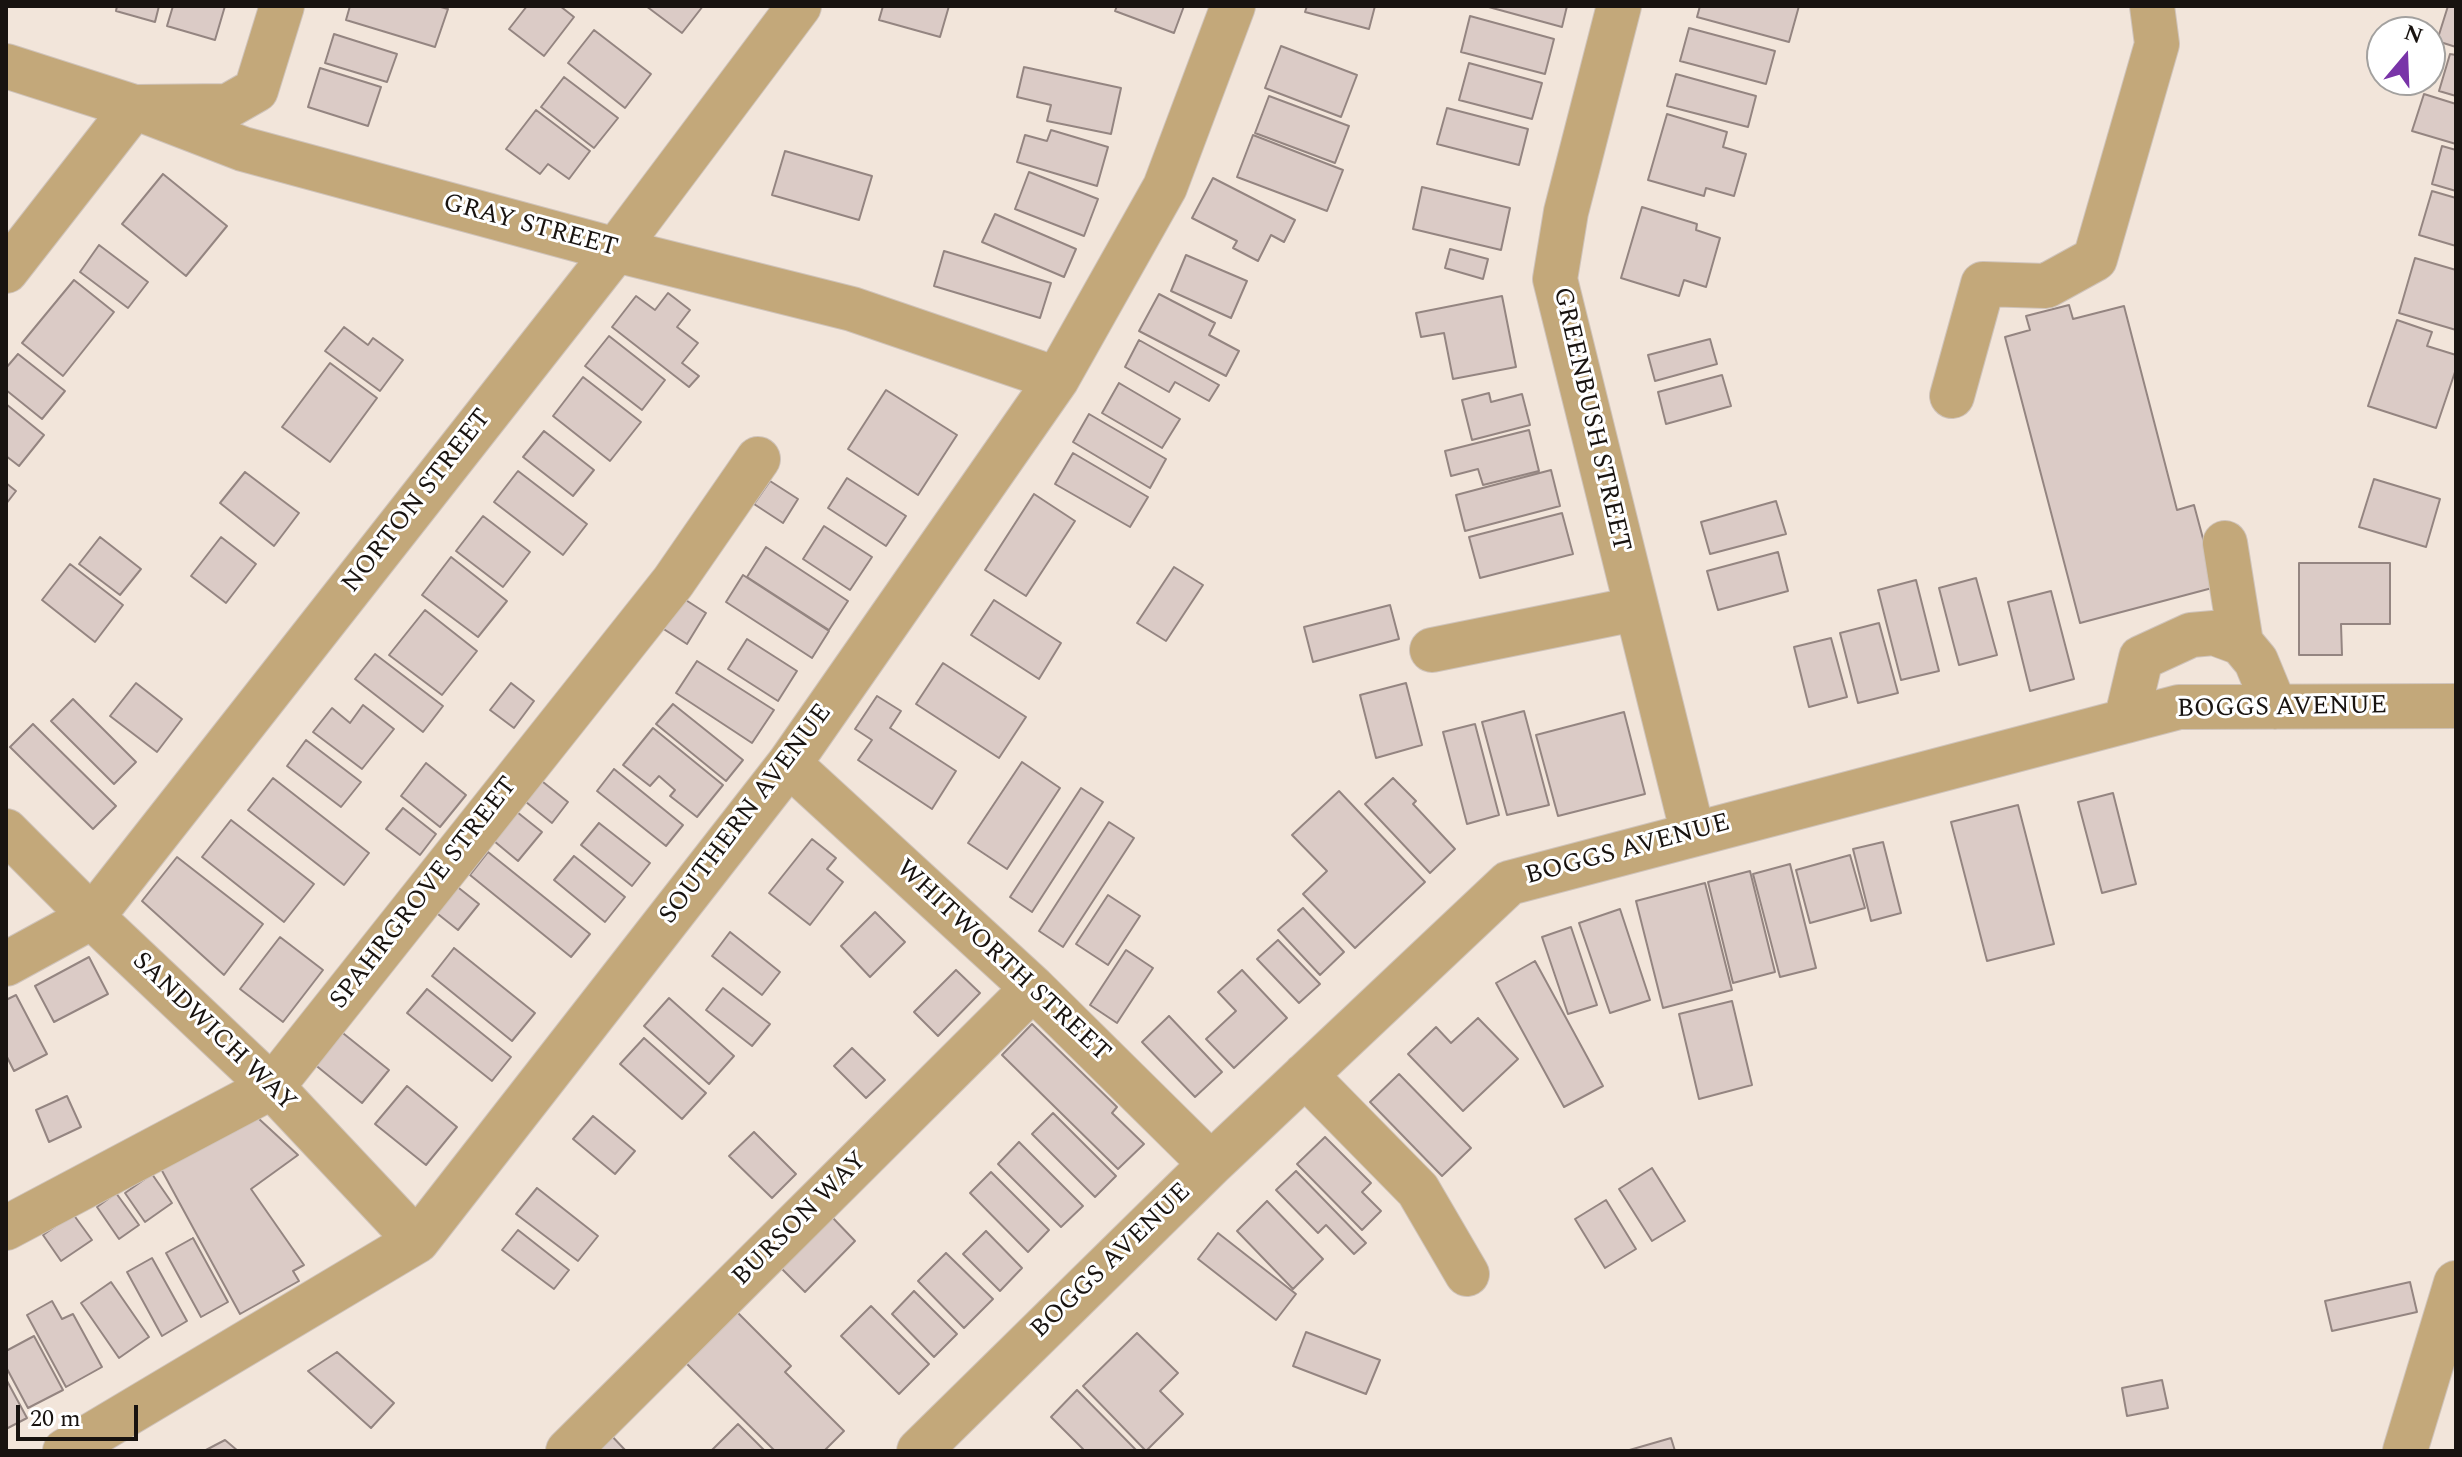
<!DOCTYPE html>
<html>
<head>
<meta charset="utf-8">
<style>
	body { margin:0 }
	#map { position:relative; width:2462px; height:1457px; overflow:hidden; background:#f2e5da; font-family:Spectral,serif }
	canvas { display:block }
	.frame { position:absolute; inset:0; border:8px solid #181310; pointer-events:none }
	.north { position:absolute; left:2366px; top:16px; width:80px; height:80px; box-sizing:border-box; background:#fff; border:2px solid #a3a19f; border-radius:50%; rotate:19deg; font-size:22px; font-weight:700; line-height:32px; text-align:center; color:#181310 }
	.north::after { content:''; display:block; margin:auto; width:28px; height:36px; background:#7934a8; clip-path:polygon(50% 0,100% 100%,50% 72%,0 100%) }
	.scale { position:absolute; left:16px; top:1405px; width:122px; height:36px; box-sizing:border-box; border:4px solid #181310; border-top:0; padding-left:10px; font-size:24px; line-height:28px; white-space:nowrap; color:#181310; -webkit-text-stroke:6px #fff; paint-order:stroke }
</style>
</head>
<body>
<div id="map">
<canvas width="2462" height="1457"></canvas>
<div class="frame"></div>
<div class="north">N</div>
<div class="scale">20 m</div>
</div>
<script>
const ctx = document.querySelector('canvas').getContext('2d');
ctx.lineJoin = 'round';
function fill(path, color) {
  ctx.fillStyle = color;
  ctx.fill(path, 'evenodd');
}
function toPath(rows) {
  const path = new Path2D();
  for (const r of rows) {
    path.moveTo(r[0], r[1]);
    for (let i = 2; i < r.length; i += 2) path.lineTo(r[i], r[i + 1]);
  }
  return path;
}
function trace(path, color, width, dash) {
  ctx.strokeStyle = color;
  ctx.lineWidth = width;
  ctx.lineCap = dash ? 'butt' : 'round';
  ctx.setLineDash(dash || []);
  ctx.stroke(path);
}
function write(font, color, halo, rows, align = 'center') {
  ctx.font = font + ' Spectral,serif';
  ctx.lineWidth = 6;
  ctx.setLineDash([]);
  ctx.textBaseline = 'middle';
  ctx.strokeStyle = halo;
  ctx.fillStyle = color;
  for (const [text, x, y, turn = 0] of rows) {
    ctx.save();
    ctx.translate(x, y);
    ctx.rotate((+turn || 0) * Math.PI / 180);
    ctx.textAlign = isNaN(turn) ? turn : align;
    if (halo) ctx.strokeText(text, 0, 0);
    ctx.fillText(text, 0, 0);
    ctx.restore();
  }
}
const building = toPath([
	[117,6,159,6,155,22,116,11,117,6],
	[173,6,225,6,215,40,167,26,173,6],
	[350,6,437,6,448,9,435,47,346,20,350,6],
	[527,6,560,6,574,17,544,56,509,29,527,6],
	[646,6,703,6,682,33,646,6],
	[883,6,949,6,940,37,879,20,883,6],
	[1117,6,1184,6,1174,33,1115,11,1117,6],
	[1307,6,1375,6,1369,29,1305,12,1307,6],
	[1485,6,1567,6,1562,27,1485,6],
	[1700,6,1799,6,1789,42,1697,17,1700,6],
	[2448,6,2456,6,2456,47,2437,41,2448,6],
	[1470,16,1554,39,1545,74,1461,52,1470,16],
	[1689,28,1775,51,1766,84,1680,61,1689,28],
	[594,30,651,74,625,108,568,63,594,30],
	[334,34,397,54,387,82,325,63,334,34],
	[1281,46,1357,75,1341,117,1265,88,1281,46],
	[2450,54,2456,55,2456,96,2439,91,2450,54],
	[1469,63,1542,83,1532,119,1459,100,1469,63],
	[1024,67,1121,88,1111,134,1047,121,1051,105,1017,97,1024,67],
	[320,68,381,87,368,126,308,107,320,68],
	[1676,74,1756,96,1748,127,1667,106,1676,74],
	[564,77,618,118,594,148,541,107,564,77],
	[2424,94,2456,104,2456,144,2412,131,2424,94],
	[1269,96,1349,126,1335,163,1255,133,1269,96],
	[1447,108,1528,129,1519,165,1437,144,1447,108],
	[536,110,590,151,569,179,548,164,540,174,506,149,536,110],
	[1667,114,1727,132,1723,147,1746,154,1734,196,1706,188,1704,196,1648,180,1667,114],
	[1051,130,1108,147,1097,186,1017,162,1025,135,1047,141,1051,130],
	[1253,135,1343,170,1327,211,1237,177,1253,135],
	[2442,146,2456,150,2456,191,2432,184,2442,146],
	[785,151,872,176,859,220,772,195,785,151],
	[1029,172,1098,199,1084,236,1015,209,1029,172],
	[163,174,227,226,186,276,122,224,163,174],
	[1213,178,1295,220,1284,242,1271,235,1258,261,1233,248,1237,241,1192,218,1213,178],
	[1422,187,1510,208,1501,250,1413,229,1422,187],
	[2432,191,2456,198,2456,246,2419,235,2432,191],
	[1642,207,1697,224,1696,230,1720,238,1706,287,1684,280,1679,296,1621,278,1642,207],
	[995,214,1076,249,1064,277,982,242,995,214],
	[99,245,148,282,128,308,80,272,99,245],
	[1450,249,1488,259,1483,279,1445,268,1450,249],
	[944,251,1051,283,1040,318,934,286,944,251],
	[1186,255,1247,281,1231,318,1171,291,1186,255],
	[2415,258,2456,270,2456,330,2399,313,2415,258],
	[74,280,114,312,63,376,22,343,74,280],
	[668,293,690,310,677,327,698,343,682,363,699,376,689,387,612,327,636,296,655,310,668,293],
	[1159,294,1215,323,1209,335,1239,351,1226,376,1139,331,1159,294],
	[1502,296,1516,367,1453,379,1444,333,1421,337,1416,313,1502,296],
	[2069,305,2073,319,2124,306,2177,510,2194,505,2216,587,2080,623,2005,337,2030,330,2026,316,2069,305],
	[2397,320,2432,332,2427,346,2456,355,2456,369,2436,428,2368,406,2397,320],
	[344,327,368,345,373,338,403,360,380,391,325,351,344,327],
	[609,336,665,380,642,410,585,366,609,336],
	[1710,339,1717,364,1655,381,1648,355,1710,339],
	[1139,340,1219,385,1209,401,1175,382,1169,392,1125,367,1139,340],
	[18,354,65,391,42,419,6,390,6,368,18,354],
	[330,363,377,398,330,462,282,427,330,363],
	[1722,375,1731,406,1666,424,1658,392,1722,375],
	[583,377,641,422,610,461,553,416,583,377],
	[1119,383,1180,419,1162,448,1102,413,1119,383],
	[886,390,957,435,918,495,848,449,886,390],
	[1489,393,1491,402,1522,394,1530,425,1472,440,1462,400,1489,393],
	[6,404,44,435,19,466,6,456,6,404],
	[1089,414,1166,459,1150,488,1073,442,1089,414],
	[1529,430,1539,471,1483,485,1478,469,1451,476,1445,451,1529,430],
	[544,431,594,470,573,496,523,457,544,431],
	[1073,453,1148,497,1130,527,1055,484,1073,453],
	[1551,470,1560,506,1465,531,1456,495,1551,470],
	[518,471,587,524,563,555,494,502,518,471],
	[245,472,299,513,274,546,220,503,245,472],
	[847,478,906,516,886,546,828,508,847,478],
	[2374,479,2440,499,2426,547,2359,527,2374,479],
	[770,481,798,499,783,523,754,504,770,481],
	[6,483,16,491,6,504,6,483],
	[1034,494,1075,521,1026,596,985,570,1034,494],
	[1776,501,1786,534,1710,554,1701,522,1776,501],
	[1562,513,1573,554,1480,578,1469,537,1562,513],
	[483,516,530,552,503,587,456,551,483,516],
	[824,526,872,557,850,590,803,559,824,526],
	[100,537,141,569,120,595,79,564,100,537],
	[221,537,256,564,226,603,191,576,221,537],
	[766,547,848,601,829,630,747,577,766,547],
	[1778,552,1788,591,1718,610,1707,571,1778,552],
	[451,557,507,601,478,637,422,595,451,557],
	[2299,563,2390,563,2390,624,2341,624,2342,655,2299,655,2299,563],
	[70,564,123,605,95,642,42,600,70,564],
	[1174,567,1203,585,1166,641,1137,623,1174,567],
	[743,575,829,631,812,658,726,602,743,575],
	[1976,578,1997,655,1959,665,1939,588,1976,578],
	[1916,580,1939,671,1901,680,1878,590,1916,580],
	[2051,591,2074,679,2030,691,2008,602,2051,591],
	[681,597,706,613,687,644,662,628,681,597],
	[994,600,1061,643,1039,679,971,635,994,600],
	[1390,605,1399,639,1313,662,1304,627,1390,605],
	[425,610,477,651,442,695,389,655,425,610],
	[1879,623,1898,693,1858,703,1840,633,1879,623],
	[1831,638,1847,697,1809,707,1794,647,1831,638],
	[747,639,797,671,778,701,728,669,747,639],
	[375,654,443,706,423,732,355,679,375,654],
	[697,661,774,710,752,743,676,693,697,661],
	[943,663,1026,717,999,758,916,704,943,663],
	[136,683,182,719,157,752,110,716,136,683],
	[511,683,534,701,514,728,490,710,511,683],
	[1406,683,1422,745,1376,758,1360,695,1406,683],
	[877,696,901,711,890,728,956,771,932,809,858,760,872,740,855,729,877,696],
	[73,699,136,762,114,784,51,721,73,699],
	[673,704,743,760,726,781,656,724,673,704],
	[363,705,394,729,362,769,313,732,332,708,350,723,363,705],
	[1524,711,1549,805,1507,815,1482,722,1524,711],
	[1624,712,1645,794,1558,816,1536,735,1624,712],
	[33,724,116,806,93,829,10,747,33,724],
	[1475,724,1499,815,1467,824,1443,732,1475,724],
	[653,728,723,785,697,817,670,796,675,790,659,776,650,786,623,765,653,728],
	[306,740,361,782,341,807,287,766,306,740],
	[1022,762,1060,788,1007,869,968,843,1022,762],
	[426,763,466,795,440,827,401,796,426,763],
	[614,769,683,825,666,846,597,791,614,769],
	[273,778,369,853,344,885,248,810,273,778],
	[538,778,568,802,552,823,521,798,538,778],
	[1393,778,1416,801,1413,804,1455,849,1430,873,1365,804,1393,778],
	[1081,788,1103,802,1032,912,1010,897,1081,788],
	[1339,791,1425,882,1355,948,1303,894,1327,871,1292,835,1339,791],
	[2113,793,2136,884,2102,893,2078,802,2113,793],
	[2018,805,2054,944,1987,961,1951,822,2018,805],
	[403,808,436,834,420,855,386,829,403,808],
	[512,808,542,832,518,861,488,836,512,808],
	[231,820,314,884,284,922,202,857,231,820],
	[1109,822,1134,838,1063,947,1039,931,1109,822],
	[599,823,650,863,632,886,581,845,599,823],
	[812,839,836,858,827,869,843,882,810,925,769,893,812,839],
	[1883,842,1901,913,1871,921,1853,849,1883,842],
	[488,852,590,934,571,957,470,875,488,852],
	[1850,855,1865,908,1810,923,1796,870,1850,855],
	[574,856,625,897,605,922,554,880,574,856],
	[177,857,263,924,224,975,142,901,177,857],
	[1790,864,1816,968,1780,977,1753,874,1790,864],
	[1750,871,1775,972,1733,983,1708,882,1750,871],
	[450,881,479,904,458,930,429,907,450,881],
	[1705,883,1732,990,1663,1008,1636,901,1705,883],
	[1108,895,1140,916,1108,965,1076,944,1108,895],
	[1303,908,1344,952,1320,975,1278,930,1303,908],
	[1620,909,1650,1000,1610,1013,1579,923,1620,909],
	[875,912,905,942,870,977,841,946,875,912],
	[1571,927,1597,1005,1568,1014,1542,937,1571,927],
	[730,932,780,972,762,995,712,956,730,932],
	[280,937,323,970,283,1022,240,989,280,937],
	[1278,940,1320,984,1299,1003,1257,959,1278,940],
	[454,948,535,1013,512,1041,432,976,454,948],
	[1126,950,1153,968,1117,1023,1090,1005,1126,950],
	[89,957,108,994,54,1022,35,986,89,957],
	[1535,961,1603,1086,1564,1107,1496,983,1535,961],
	[956,970,980,993,938,1036,914,1012,956,970],
	[1242,970,1287,1018,1234,1068,1206,1039,1236,1011,1218,992,1242,970],
	[723,988,770,1024,752,1046,706,1010,723,988],
	[427,989,511,1057,492,1081,407,1013,427,989],
	[16,995,47,1054,14,1071,6,1055,6,1000,16,995],
	[669,998,734,1056,709,1084,644,1026,669,998],
	[1732,1001,1752,1085,1699,1099,1679,1014,1732,1001],
	[1169,1016,1222,1072,1195,1097,1142,1042,1169,1016],
	[1478,1018,1518,1059,1463,1111,1408,1054,1436,1027,1451,1043,1478,1018],
	[1032,1024,1117,1107,1112,1113,1144,1144,1118,1169,1002,1055,1032,1024],
	[334,1026,389,1070,362,1103,308,1059,334,1026],
	[644,1038,706,1093,682,1119,620,1064,644,1038],
	[852,1048,885,1080,866,1098,834,1066,852,1048],
	[1399,1074,1471,1148,1442,1176,1370,1102,1399,1074],
	[407,1086,457,1127,426,1165,375,1124,407,1086],
	[67,1096,81,1127,49,1142,36,1110,67,1096],
	[245,1106,298,1155,251,1189,304,1265,293,1271,299,1281,240,1314,154,1156,245,1106],
	[1053,1113,1116,1176,1095,1197,1032,1134,1053,1113],
	[593,1116,635,1151,615,1174,573,1139,593,1116],
	[754,1132,796,1174,772,1198,729,1156,754,1132],
	[1325,1137,1371,1183,1362,1192,1381,1211,1362,1230,1297,1164,1325,1137],
	[1019,1142,1083,1206,1061,1227,998,1164,1019,1142],
	[1652,1168,1685,1221,1652,1241,1619,1189,1652,1168],
	[1296,1171,1366,1243,1354,1254,1326,1225,1318,1233,1276,1190,1296,1171],
	[991,1172,1049,1230,1028,1252,970,1193,991,1172],
	[152,1174,172,1203,145,1222,125,1193,152,1174],
	[537,1188,598,1236,578,1261,516,1214,537,1188],
	[116,1193,139,1225,119,1239,97,1207,116,1193],
	[1606,1200,1636,1249,1605,1268,1575,1219,1606,1200],
	[1267,1201,1323,1259,1293,1289,1237,1231,1267,1201],
	[73,1214,92,1240,61,1261,43,1235,73,1214],
	[831,1216,855,1241,805,1292,780,1267,831,1216],
	[518,1230,569,1270,554,1289,502,1250,518,1230],
	[986,1231,1022,1268,1000,1291,963,1254,986,1231],
	[1218,1233,1296,1294,1276,1320,1198,1259,1218,1233],
	[193,1238,228,1302,201,1317,166,1253,193,1238],
	[946,1253,993,1299,964,1328,918,1281,946,1253],
	[152,1258,187,1321,162,1336,127,1272,152,1258],
	[111,1282,149,1337,119,1358,81,1303,111,1282],
	[2410,1282,2417,1312,2332,1331,2325,1301,2410,1282],
	[914,1291,957,1334,934,1357,892,1314,914,1291],
	[52,1301,62,1319,73,1314,102,1367,66,1387,27,1315,52,1301],
	[871,1306,929,1364,899,1394,841,1336,871,1306],
	[735,1310,791,1366,785,1372,844,1431,824,1451,775,1451,684,1361,735,1310],
	[1306,1332,1380,1360,1366,1394,1293,1366,1306,1332],
	[1137,1333,1178,1373,1160,1391,1183,1414,1146,1451,1083,1386,1137,1333],
	[34,1336,63,1390,28,1408,6,1367,6,1351,34,1336],
	[337,1352,394,1403,371,1428,308,1371,337,1352],
	[6,1379,27,1418,6,1429,6,1379],
	[2162,1380,2168,1408,2127,1416,2122,1388,2162,1380],
	[1077,1390,1137,1451,1081,1451,1083,1449,1051,1417,1077,1390],
	[738,1424,765,1451,711,1451,738,1424],
	[608,1432,626,1451,589,1451,608,1432],
	[1671,1438,1675,1451,1626,1451,1671,1438],
	[225,1440,238,1451,204,1451,225,1440]
]);
const minor = toPath([
	[1619,6,1566,212,1555,279,1693,834],
	[6,66,134,107,243,149,616,250,852,309,1057,379],
	[6,271,134,107,228,106,256,90,282,6],
	[1952,396,1983,284,2046,286,2095,259,2157,44,2152,6],
	[2225,543,2241,643],
	[1432,650,1635,609],
	[2126,721,2141,658,2191,635,2214,633,2241,643,2256,661,2275,707],
	[789,764,1033,988,1211,1164],
	[6,831,92,917,272,1087,417,1241],
	[6,964,92,917,616,250,799,6],
	[1305,1075,1418,1190,1467,1274],
	[6,1228,272,1087,673,582,758,459],
	[65,1451,417,1241,789,764,1057,379,1165,187,1233,6],
	[568,1451,1033,988],
	[919,1451,1211,1164,1509,883,2179,707,2456,706],
	[2405,1451,2456,1283]
]);
const streetNames = [
	["GRAY STREET",530,227,15],
	["GREENBUSH STREET",1590,420,77],
	["NORTON STREET",418,502,-52],
	["BOGGS AVENUE",2282,709,-1],
	["SOUTHERN AVENUE",747,815,-53],
	["BOGGS AVENUE",1628,851,-15],
	["SPAHRGROVE STREET",425,894,-52],
	["WHITWORTH STREET",1002,962,43],
	["SANDWICH WAY",213,1033,44],
	["BURSON WAY",801,1220,-45],
	["BOGGS AVENUE",1112,1262,-44]
];
fill(building, '#dbcbc6');
trace(building, '#948581', 2);
trace(minor, '#cfc3ba', 46);
trace(minor, '#c3a87a', 44);
write('26px', '#181310', '#fff', streetNames);
</script>
</body>
</html>
